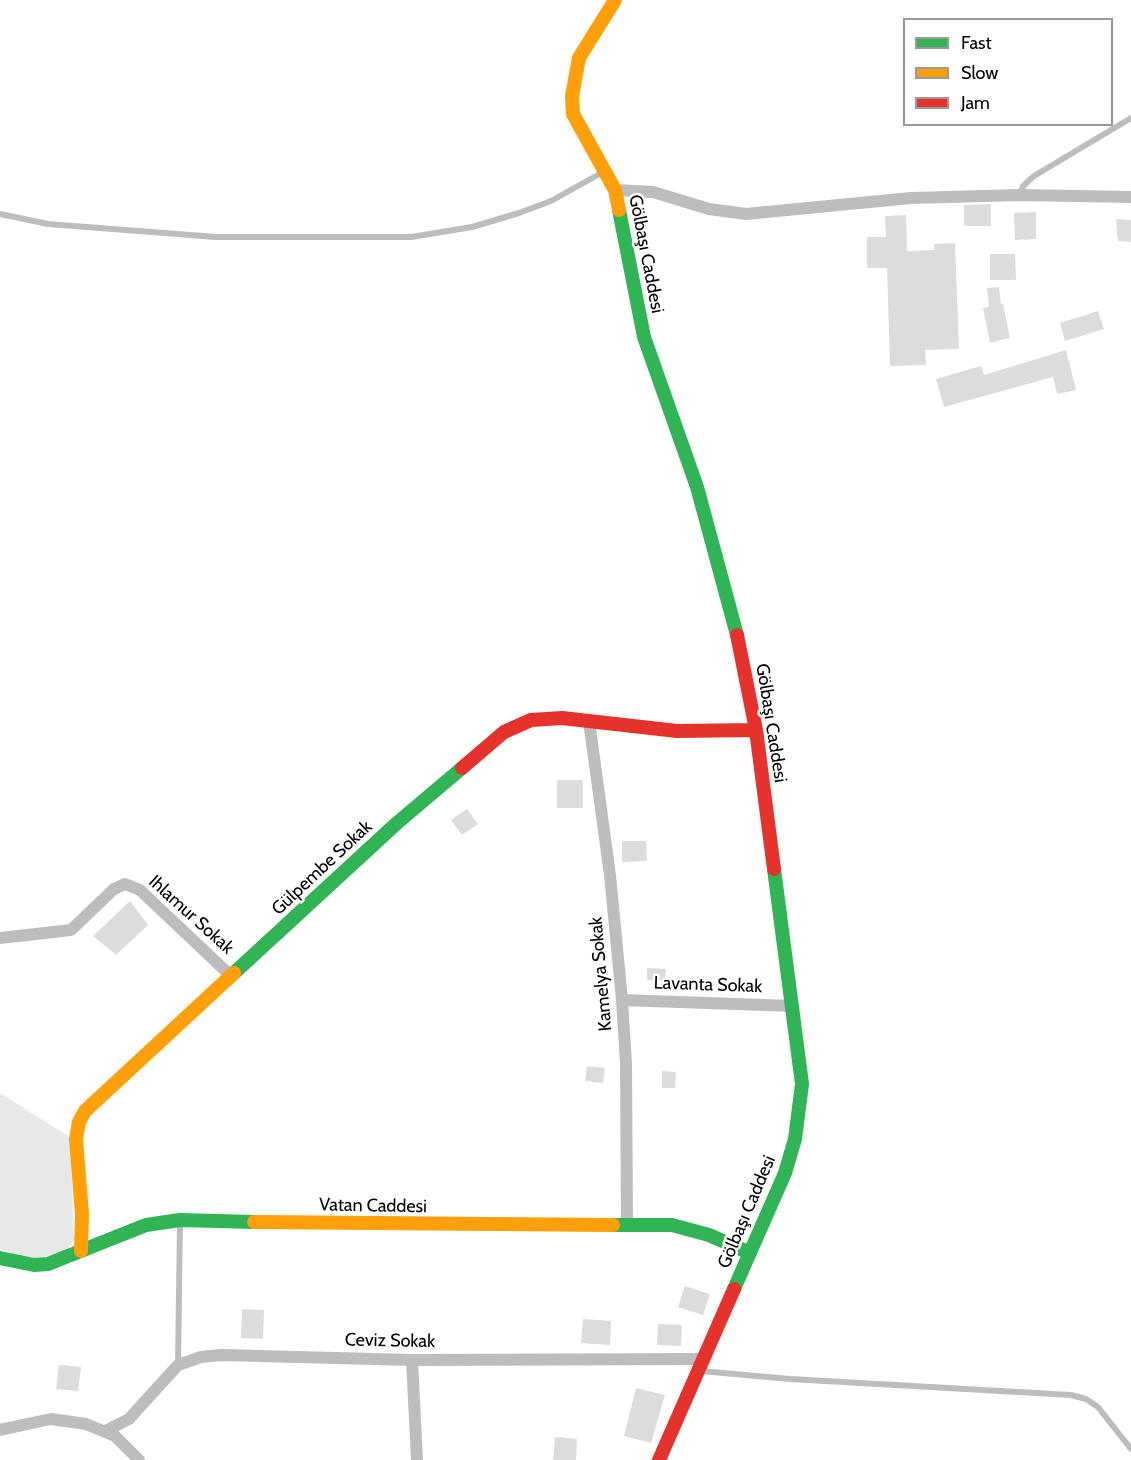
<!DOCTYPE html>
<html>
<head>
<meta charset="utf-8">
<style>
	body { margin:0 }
	#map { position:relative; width:1131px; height:1460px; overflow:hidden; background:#fff; font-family:Cabin,sans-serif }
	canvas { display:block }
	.legend { position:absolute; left:903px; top:18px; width:210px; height:108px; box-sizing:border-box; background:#fff; border:2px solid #999; margin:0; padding:8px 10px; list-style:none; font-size:18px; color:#000 }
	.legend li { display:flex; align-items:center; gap:12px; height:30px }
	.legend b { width:30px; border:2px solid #999 }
</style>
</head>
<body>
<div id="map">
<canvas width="1131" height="1460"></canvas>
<ul class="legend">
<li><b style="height:8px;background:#30b455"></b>Fast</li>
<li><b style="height:8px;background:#ff9f0a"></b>Slow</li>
<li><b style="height:8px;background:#e5322d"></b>Jam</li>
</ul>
</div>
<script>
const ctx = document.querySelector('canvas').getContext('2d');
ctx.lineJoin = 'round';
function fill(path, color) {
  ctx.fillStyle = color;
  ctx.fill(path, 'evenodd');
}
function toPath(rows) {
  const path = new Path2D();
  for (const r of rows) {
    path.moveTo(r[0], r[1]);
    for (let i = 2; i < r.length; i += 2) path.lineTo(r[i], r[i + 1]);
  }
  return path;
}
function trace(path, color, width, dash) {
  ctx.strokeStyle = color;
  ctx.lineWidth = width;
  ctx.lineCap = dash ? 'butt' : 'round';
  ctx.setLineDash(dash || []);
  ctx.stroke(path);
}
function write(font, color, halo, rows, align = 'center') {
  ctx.font = font + ' Cabin,sans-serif';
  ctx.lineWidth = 5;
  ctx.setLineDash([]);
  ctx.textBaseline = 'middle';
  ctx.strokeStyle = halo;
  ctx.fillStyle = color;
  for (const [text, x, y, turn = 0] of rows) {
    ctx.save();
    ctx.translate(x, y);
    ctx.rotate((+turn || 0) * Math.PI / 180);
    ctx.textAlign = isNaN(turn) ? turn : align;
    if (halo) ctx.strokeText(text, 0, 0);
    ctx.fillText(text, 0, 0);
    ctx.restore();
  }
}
const green = toPath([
	[0,1093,70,1137,74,1241,67,1250,45,1257,27,1259,0,1249]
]);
const building = toPath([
	[991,204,991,226,964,226,964,205],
	[1036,212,1036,239,1015,240,1014,213],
	[906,215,907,251,934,250,934,244,955,243,959,349,925,350,926,365,890,366,887,268,867,268,867,237,886,237,885,216],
	[1116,219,1131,220,1131,242,1118,241],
	[990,254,1015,254,1016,280,990,280],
	[999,287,1001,304,1003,304,1010,338,990,343,983,308,989,307,987,288],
	[1098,311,1104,329,1065,341,1060,323],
	[1066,350,1076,390,1057,394,1053,377,944,407,936,379,981,366,984,375],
	[557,780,583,780,583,808,557,808],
	[467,809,478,824,462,835,451,820],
	[622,841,646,841,647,861,622,862],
	[130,901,148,925,116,955,93,936],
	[647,968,666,969,665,981,647,980],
	[587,1066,605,1068,603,1083,585,1081],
	[662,1071,676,1072,675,1088,662,1088],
	[685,1286,710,1294,703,1315,678,1307],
	[242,1309,264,1310,263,1339,241,1338],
	[583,1319,611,1321,610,1345,581,1343],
	[658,1324,682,1325,681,1346,657,1345],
	[59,1365,81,1367,78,1391,56,1389],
	[636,1388,665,1395,651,1443,624,1436],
	[555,1437,577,1439,576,1460,553,1460]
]);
const lane = toPath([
	[1020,195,1023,186,1034,176,1131,118],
	[0,214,48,224,216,237,411,237,472,227,519,213,551,201,603,172],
	[178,1365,180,1221],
	[701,1371,790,1379,1071,1395,1086,1399,1098,1407,1131,1449]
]);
const street = toPath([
	[615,190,653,192,709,209,746,214,911,198,1020,195,1131,197],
	[589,721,610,875,622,1000,626,1064,627,1225],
	[0,938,71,930,114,889,125,884,140,890,231,976],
	[622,1000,793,1006],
	[412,1360,417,1460],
	[0,1430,51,1419,86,1424,115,1436,139,1460],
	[105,1431,129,1419,178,1365,201,1357,221,1355,412,1360,703,1359]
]);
const fast = toPath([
	[619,210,644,337,697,487,737,635],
	[234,973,397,823,462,768],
	[613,1225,672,1225,709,1235,750,1253],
	[0,1258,34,1265,48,1264,146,1225,180,1220,254,1222],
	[734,1289,785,1173,795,1139,802,1084,774,869]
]);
const slow = toPath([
	[615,0,579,58,572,96,573,114,615,190,619,210],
	[254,1222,613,1225],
	[81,1251,82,1214,76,1139,79,1122,85,1111,234,973]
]);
const jam = toPath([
	[737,635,756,730,774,869],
	[462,768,504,732,531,720,562,718,677,731,756,730],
	[659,1460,734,1289]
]);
const streetNames = [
	["Gölbaşı Caddesi",646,254,79],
	["Gölbaşı Caddesi",771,723,81],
	["Gülpembe Sokak",322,868,-43],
	["Ihlamur Sokak",191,915,42],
	["Kamelya Sokak",601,974,-95],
	["Lavanta Sokak",708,985,2],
	["Vatan Caddesi",373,1206,1],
	["Gölbaşı Caddesi",747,1212,-67],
	["Ceviz Sokak",390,1341,1]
];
fill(green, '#e8e8e8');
fill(building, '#dcdcdc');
trace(lane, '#bdbdbd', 6);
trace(street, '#bdbdbd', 12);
trace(fast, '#30b455', 14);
trace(slow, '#ff9f0a', 14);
trace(jam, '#e5322d', 14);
write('18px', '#000', '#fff', streetNames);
</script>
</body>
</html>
